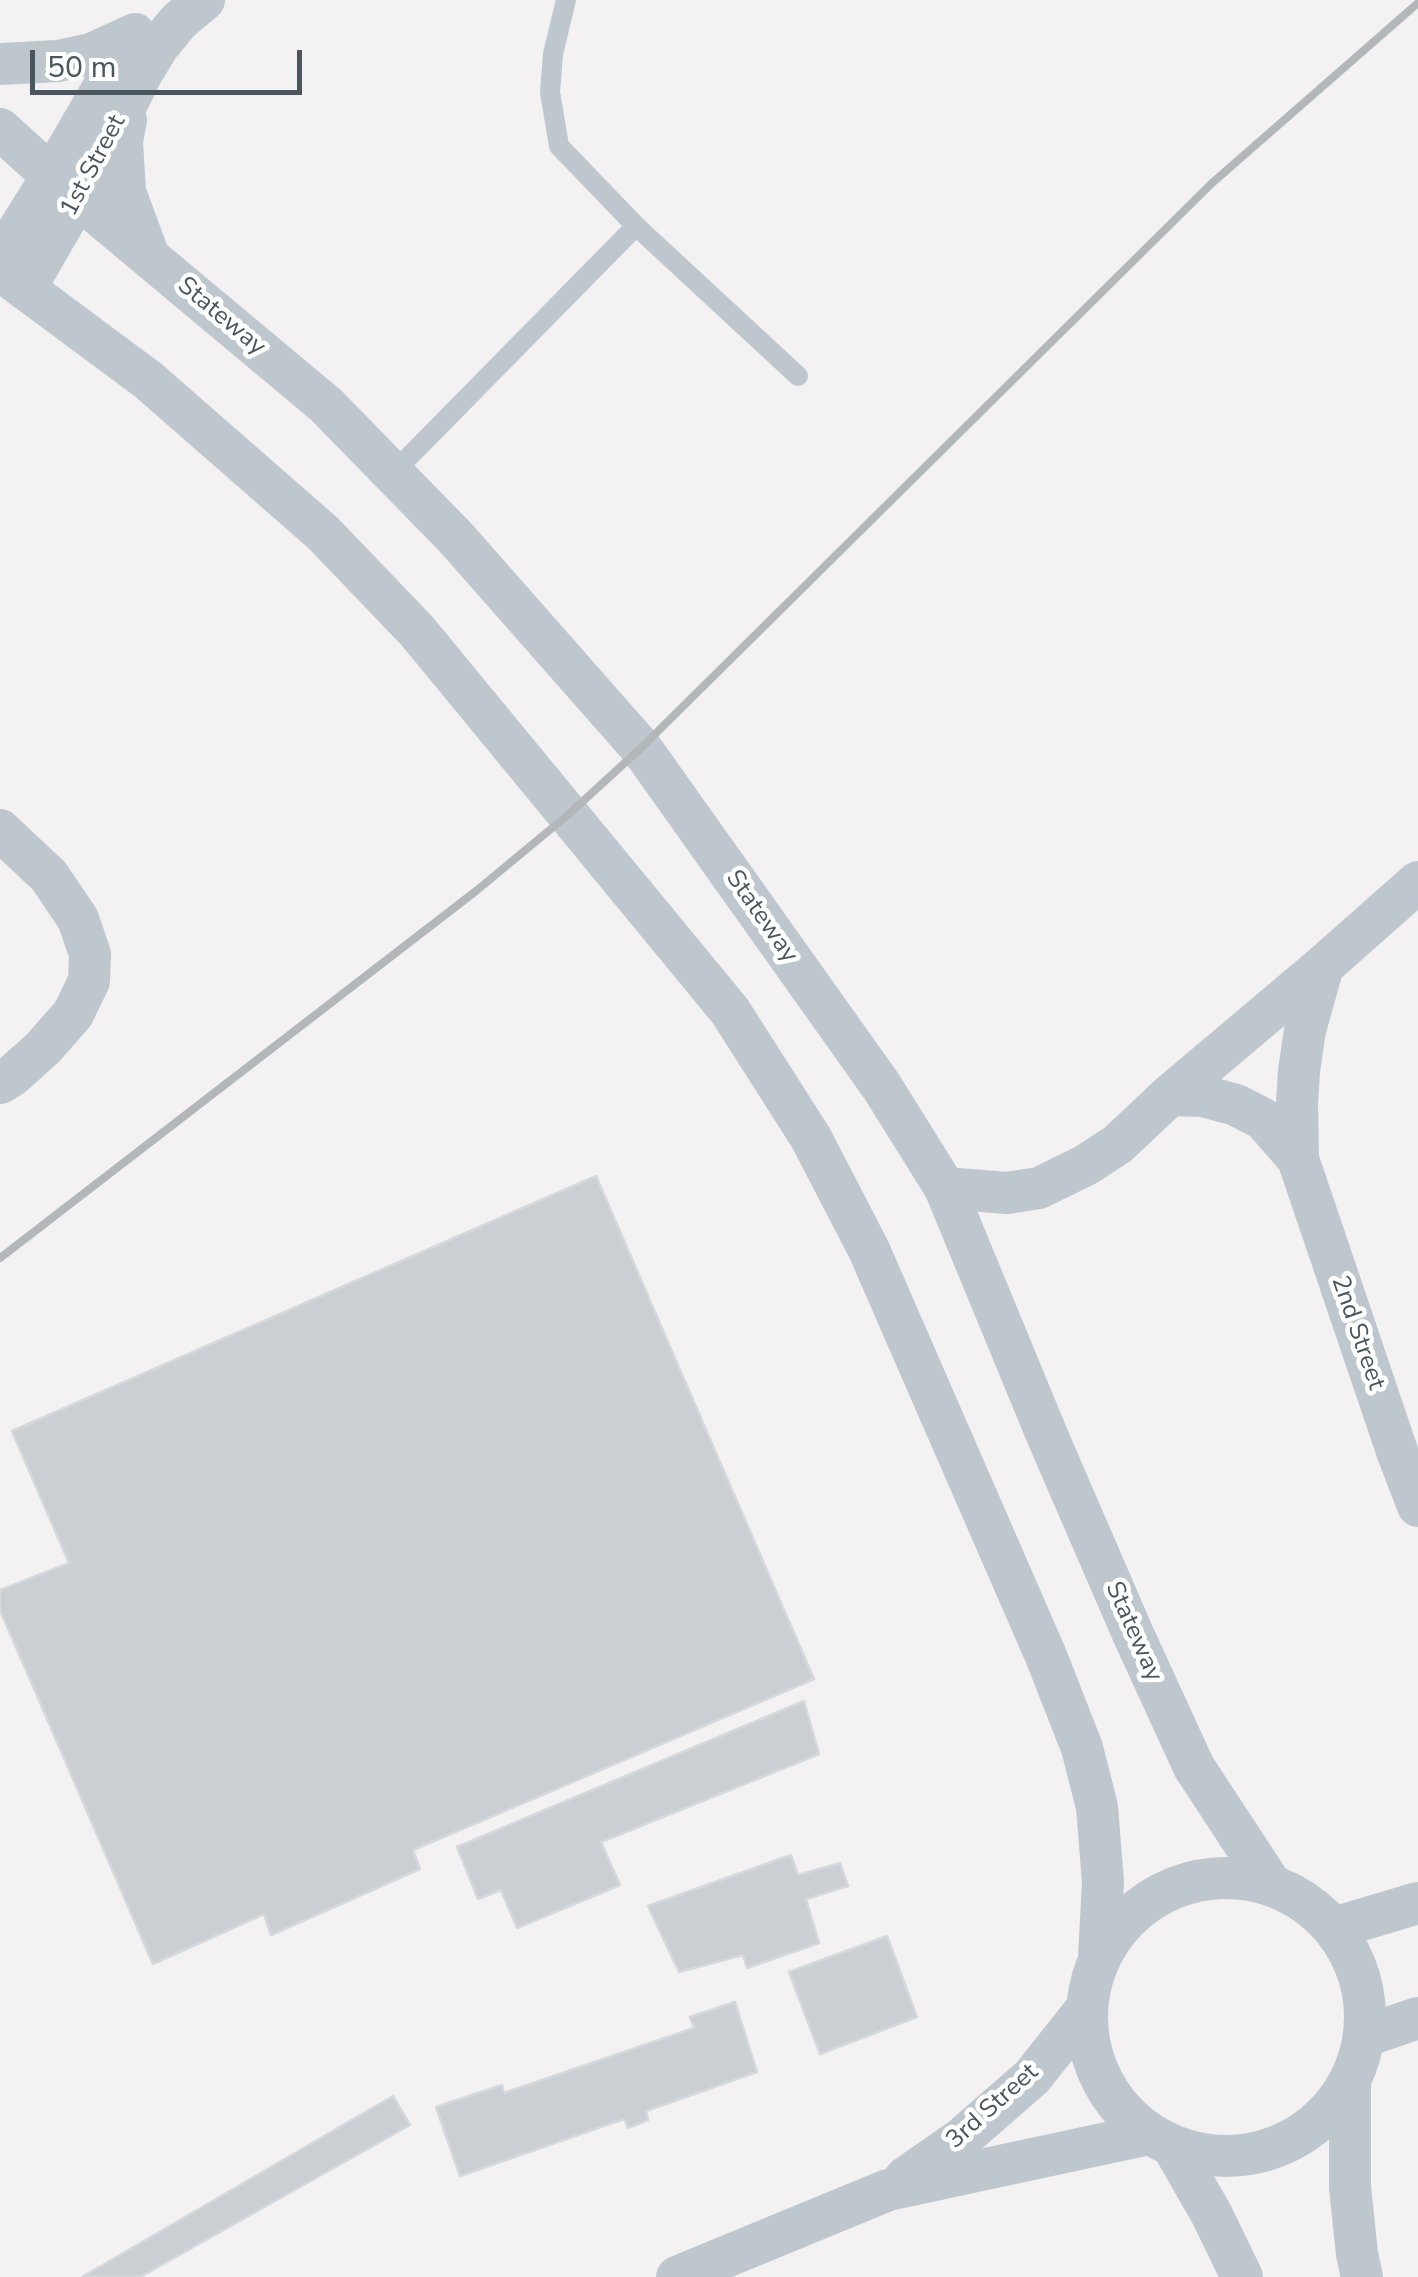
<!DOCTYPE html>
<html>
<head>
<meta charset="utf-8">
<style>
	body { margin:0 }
	#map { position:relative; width:1418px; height:2277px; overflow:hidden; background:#f3f1f1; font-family:"Nunito Sans",sans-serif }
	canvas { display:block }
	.scale { position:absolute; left:30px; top:50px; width:272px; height:45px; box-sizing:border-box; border:5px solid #49565d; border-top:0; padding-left:12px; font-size:30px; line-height:35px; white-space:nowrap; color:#49565d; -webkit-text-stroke:8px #fff; paint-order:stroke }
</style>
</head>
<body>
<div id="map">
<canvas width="1418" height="2277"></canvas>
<div class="scale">50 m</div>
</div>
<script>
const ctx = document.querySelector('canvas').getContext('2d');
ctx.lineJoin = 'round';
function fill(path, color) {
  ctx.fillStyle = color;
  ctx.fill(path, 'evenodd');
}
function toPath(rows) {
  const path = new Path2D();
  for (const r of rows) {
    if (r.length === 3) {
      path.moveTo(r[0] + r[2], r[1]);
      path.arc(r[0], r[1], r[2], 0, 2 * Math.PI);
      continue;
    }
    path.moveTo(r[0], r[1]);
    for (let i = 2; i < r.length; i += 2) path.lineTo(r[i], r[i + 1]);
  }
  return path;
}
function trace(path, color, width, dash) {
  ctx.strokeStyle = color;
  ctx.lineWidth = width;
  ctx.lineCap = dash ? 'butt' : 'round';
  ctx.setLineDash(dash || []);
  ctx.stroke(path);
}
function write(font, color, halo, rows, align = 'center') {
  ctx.font = font + ' "Nunito Sans",sans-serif';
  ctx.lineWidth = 9;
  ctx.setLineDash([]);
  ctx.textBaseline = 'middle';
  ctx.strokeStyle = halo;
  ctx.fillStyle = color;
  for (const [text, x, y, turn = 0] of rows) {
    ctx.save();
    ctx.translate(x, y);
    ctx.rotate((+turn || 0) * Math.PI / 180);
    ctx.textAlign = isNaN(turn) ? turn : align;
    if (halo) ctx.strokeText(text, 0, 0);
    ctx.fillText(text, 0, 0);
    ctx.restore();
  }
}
const building = toPath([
	[596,1176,814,1679,413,1850,420,1869,271,1935,264,1914,153,1964,0,1610,0,1590,69,1563,12,1431,596,1176],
	[804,1701,819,1754,601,1842,620,1885,517,1928,501,1890,478,1899,457,1847,804,1701],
	[791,1855,798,1875,840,1863,848,1886,806,1899,819,1943,747,1968,743,1955,679,1972,648,1906,791,1855],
	[887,1936,917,2017,820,2054,789,1972,887,1936],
	[735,2002,757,2072,646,2111,648,2120,628,2128,624,2119,460,2176,436,2107,502,2085,504,2093,694,2028,690,2017,735,2002],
	[393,2096,410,2125,140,2277,82,2277,393,2096]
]);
const lane = toPath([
	[566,0,553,54,550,92,559,146,636,226,798,376],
	[393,473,636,226]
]);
const street = toPath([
	[0,64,58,61,91,54,135,34],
	[126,120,122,141,125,192,148,254],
	[0,129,52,176,326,405,456,538,641,748,882,1087,945,1188,1049,1440,1133,1634,1194,1767,1272,1886],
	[0,260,52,176,118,62],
	[0,270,148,380,323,533,417,631,730,1011,811,1138,869,1250,1046,1656,1082,1748,1097,1807,1103,1882,1099,1957],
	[25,289,98,162,143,71,159,45,179,21,204,0],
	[0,830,49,876,78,919,90,954,89,981,73,1014,43,1048,13,1075,0,1083],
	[1323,966,1305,1030,1299,1071,1297,1103,1298,1159,1398,1454,1418,1506],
	[1170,1095,1203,1096,1236,1105,1263,1119,1298,1159],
	[945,1188,1007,1193,1039,1188,1086,1165,1118,1144,1170,1095,1323,966,1418,882],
	[1226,2017,139],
	[1334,1928,1418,1903],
	[1365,2036,1418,2018],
	[1350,2082,1350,2187,1357,2254,1362,2277],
	[1173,2147,1212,2215,1242,2277],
	[905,2178,961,2139,1032,2077,1086,2009],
	[677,2277,888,2190,1149,2134]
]);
const rail = toPath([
	[0,1258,476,891,569,814,641,748,1211,184,1418,3]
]);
const streetNames = [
	["1st Street",94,166,-62],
	["Stateway",221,317,40],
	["Stateway",761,917,55],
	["2nd Street",1357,1333,71],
	["Stateway",1133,1632,66],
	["3rd Street",993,2107,-42]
];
fill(building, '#cbced3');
trace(building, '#d5d8dc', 2.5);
trace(lane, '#bdc7cd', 20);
trace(street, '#bdc7cd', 42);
trace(rail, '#b3b7ba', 8);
write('25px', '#49565d', '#fff', streetNames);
</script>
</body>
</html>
